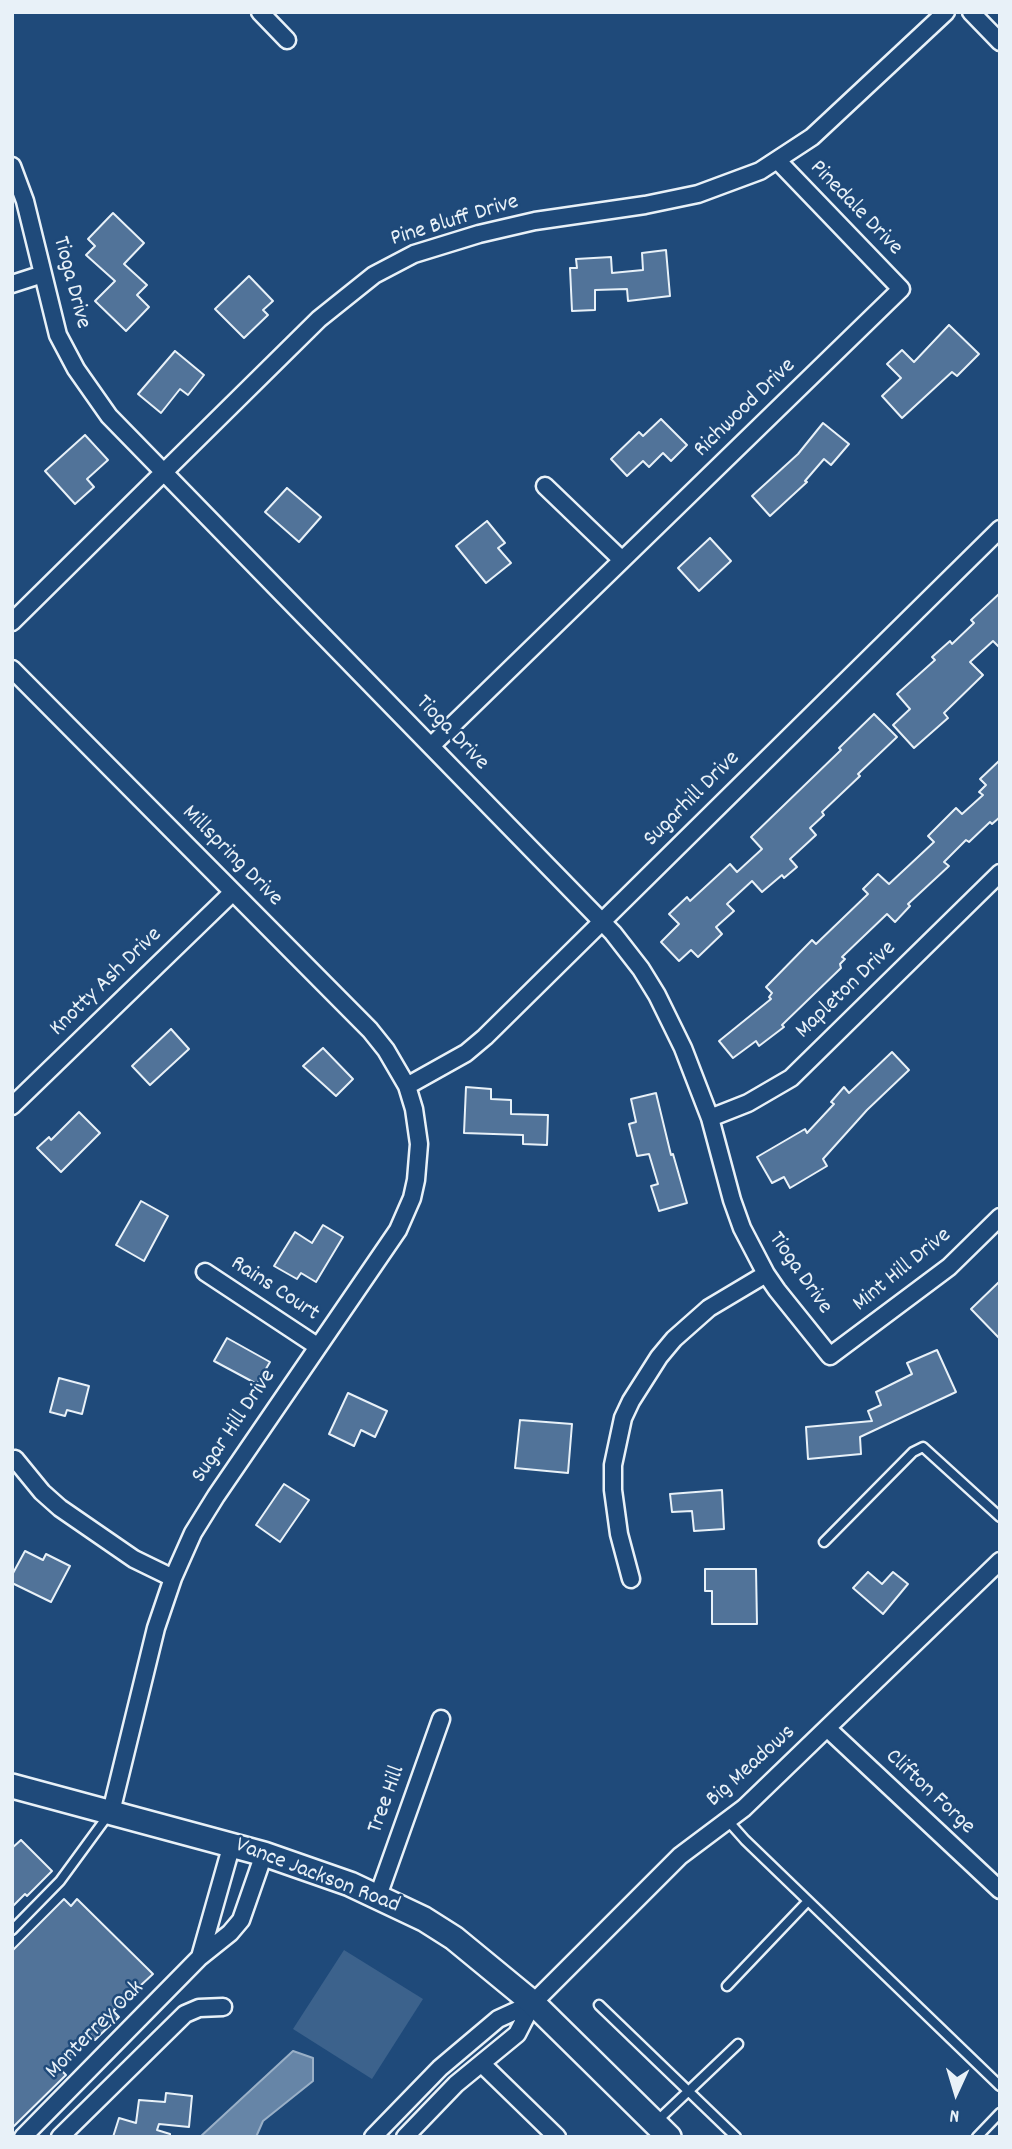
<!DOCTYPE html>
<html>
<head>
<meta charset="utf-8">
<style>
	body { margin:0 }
	#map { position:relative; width:1012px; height:2149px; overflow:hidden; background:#1f4a7a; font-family:Dekko,sans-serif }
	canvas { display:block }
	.frame { position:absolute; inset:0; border:14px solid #e8f1f8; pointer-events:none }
	.north { position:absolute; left:921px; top:2058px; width:70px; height:70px; -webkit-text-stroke:5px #1f4a7a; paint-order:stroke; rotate:184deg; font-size:19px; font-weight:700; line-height:28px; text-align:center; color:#e8f1f8 }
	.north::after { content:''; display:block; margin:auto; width:24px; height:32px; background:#e8f1f8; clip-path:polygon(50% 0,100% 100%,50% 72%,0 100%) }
</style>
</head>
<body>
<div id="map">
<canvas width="1012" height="2149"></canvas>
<div class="frame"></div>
<div class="north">N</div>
</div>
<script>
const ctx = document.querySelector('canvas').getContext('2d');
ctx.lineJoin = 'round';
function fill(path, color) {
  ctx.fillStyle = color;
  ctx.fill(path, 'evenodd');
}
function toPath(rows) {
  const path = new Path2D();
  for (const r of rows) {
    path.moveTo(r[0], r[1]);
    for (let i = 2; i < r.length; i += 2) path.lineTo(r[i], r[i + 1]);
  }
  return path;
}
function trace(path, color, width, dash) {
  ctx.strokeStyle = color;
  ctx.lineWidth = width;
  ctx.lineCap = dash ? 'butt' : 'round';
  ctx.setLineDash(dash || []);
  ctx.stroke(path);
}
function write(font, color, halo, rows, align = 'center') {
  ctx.font = font + ' Dekko,sans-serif';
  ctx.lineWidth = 5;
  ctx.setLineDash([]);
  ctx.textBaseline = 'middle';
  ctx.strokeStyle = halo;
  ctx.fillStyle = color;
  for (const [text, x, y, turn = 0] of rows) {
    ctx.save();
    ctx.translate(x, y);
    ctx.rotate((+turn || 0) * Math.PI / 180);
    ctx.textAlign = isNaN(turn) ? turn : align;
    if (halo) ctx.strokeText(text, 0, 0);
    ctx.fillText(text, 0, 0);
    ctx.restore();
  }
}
const green = toPath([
	[344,1950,423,1999,372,2079,293,2029]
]);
const water = toPath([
	[293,2051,313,2058,313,2081,263,2121,256,2137,200,2137,293,2051]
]);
const building = toPath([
	[113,213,144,243,124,264,147,285,137,295,149,307,126,331,95,301,115,281,86,255,95,246,88,239,113,213],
	[666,250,670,296,628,301,627,289,595,290,595,310,572,311,570,268,577,268,576,259,611,257,612,273,643,270,642,253,666,250],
	[249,276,273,301,263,310,268,315,244,338,215,309,249,276],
	[949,325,979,354,957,376,952,372,902,418,882,396,901,378,887,364,902,350,914,362,949,325],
	[175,351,204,375,188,395,180,389,161,413,138,394,175,351],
	[661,419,687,445,671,461,663,453,649,467,643,461,627,476,611,459,639,432,643,436,661,419],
	[823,423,849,444,831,465,824,459,805,481,807,482,770,516,752,496,798,454,823,423],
	[85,435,108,460,87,479,94,487,75,504,45,471,85,435],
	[287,488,321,517,299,542,265,512,287,488],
	[487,521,505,543,498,548,511,563,486,583,456,546,487,521],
	[710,538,731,561,699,591,678,568,710,538],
	[1000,593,1000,648,993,641,970,662,983,675,944,713,948,718,914,748,893,725,910,709,897,694,935,660,932,657,950,641,952,644,974,623,971,620,1000,593],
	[874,714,897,737,858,774,860,776,822,812,824,815,810,828,816,835,790,859,797,867,784,878,782,875,762,892,752,881,727,904,734,911,716,927,722,934,698,957,691,950,679,961,661,942,679,924,669,914,687,897,690,901,730,864,737,872,762,849,751,837,841,750,839,748,874,714],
	[1000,760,1000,817,992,824,990,822,969,842,966,840,944,862,949,866,908,904,910,906,895,922,887,914,842,957,845,959,840,964,841,968,782,1025,784,1027,759,1046,756,1041,733,1058,719,1041,771,999,769,997,772,993,766,987,812,940,816,944,868,894,863,889,878,874,889,884,934,842,928,836,956,808,962,814,983,795,979,792,986,785,980,779,1000,760],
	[171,1029,189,1049,150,1085,132,1066,171,1029],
	[323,1048,353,1079,336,1096,303,1066,323,1048],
	[892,1052,909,1070,867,1110,823,1159,827,1166,790,1188,784,1177,772,1183,757,1157,805,1129,807,1133,834,1104,831,1102,844,1087,849,1093,892,1052],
	[466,1087,491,1089,491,1099,511,1100,511,1114,548,1115,547,1145,523,1144,523,1135,464,1133,466,1087],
	[656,1093,671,1155,673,1154,687,1203,659,1211,651,1186,658,1184,649,1154,637,1156,629,1124,636,1122,631,1099,656,1093],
	[79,1112,100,1133,61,1172,37,1148,49,1137,51,1140,79,1112],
	[141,1201,168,1216,144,1261,116,1245,141,1201],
	[323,1225,343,1237,316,1282,301,1273,297,1279,274,1266,295,1232,312,1243,323,1225],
	[1000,1281,1000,1339,971,1309,1000,1281],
	[227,1338,270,1362,257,1384,214,1361,227,1338],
	[937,1350,956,1392,860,1437,861,1454,808,1459,806,1427,872,1421,868,1411,881,1405,876,1392,912,1374,907,1363,937,1350],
	[59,1378,89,1386,82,1414,67,1410,65,1416,50,1412,59,1378],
	[348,1393,387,1411,375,1437,361,1430,354,1446,329,1434,348,1393],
	[520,1420,572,1424,568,1473,515,1468,520,1420],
	[284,1484,309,1500,280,1542,256,1525,284,1484],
	[722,1490,724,1529,694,1531,692,1511,672,1512,670,1494,722,1490],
	[25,1551,43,1560,46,1554,70,1566,51,1602,12,1583,12,1575,25,1551],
	[705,1569,756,1569,757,1624,712,1624,712,1591,705,1591,705,1569],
	[868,1572,882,1584,893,1572,908,1584,883,1614,853,1588,868,1572],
	[21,1840,52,1871,27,1896,25,1894,12,1907,12,1848,21,1840],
	[64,1899,71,1906,77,1899,153,1974,113,2011,119,2017,99,2036,95,2040,91,2035,58,2067,66,2075,12,2128,12,1951,64,1899],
	[166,2093,192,2096,189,2127,159,2124,157,2130,170,2134,170,2137,113,2137,119,2118,136,2123,139,2100,165,2102,166,2093]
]);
const lane = toPath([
	[824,1542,913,1452,923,1447,1000,1517],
	[729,1822,745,1840,1000,2086],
	[12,1930,60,1881,109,1814],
	[727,1986,808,1901],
	[599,2005,736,2137],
	[657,2121,738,2044],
	[977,2137,1000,2113]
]);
const street = toPath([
	[260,12,287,40],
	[971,12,1000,42],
	[12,166,25,201,58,335,76,369,109,416,613,933,641,969,657,995,683,1048,710,1118,732,1200,742,1228,766,1274,777,1290,830,1356,949,1267,1000,1217],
	[12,284,43,274],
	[545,486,622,560],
	[12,622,319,319,374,275,414,254,479,234,535,221,645,205,698,194,760,171,812,137,946,12],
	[12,669,370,1030,386,1050,407,1086,414,1109,419,1144,416,1180,412,1198,398,1230,216,1496,193,1533,173,1578,156,1628,111,1812],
	[431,746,901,289,777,160],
	[407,1086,466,1053,485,1037,1000,529],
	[12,1106,233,892],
	[710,1118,748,1103,791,1078,1000,873],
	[205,1272,317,1346],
	[15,1459,42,1492,60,1508,134,1559,173,1578],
	[631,1579,619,1534,613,1490,613,1465,623,1418,631,1401,659,1357,674,1339,709,1308,766,1274],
	[828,1729,1000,1890],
	[378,1896,441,1719],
	[200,1957,232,1844],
	[482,2064,557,2137],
	[23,2137,200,1957,230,1933,241,1920,264,1854],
	[60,2137,185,2014,199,2008,223,2007],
	[373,2137,440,2068,498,2019,533,2003],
	[405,2137,456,2084,517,2034,533,2003,680,1856,744,1808,1000,1561]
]);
const secondary = toPath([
	[12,1786,264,1854,350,1884,424,1919,454,1938,533,2003,669,2137]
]);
const streetNames = [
	["Pinedale Drive",855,209,46],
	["Pine Bluff Drive",455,222,-17],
	["Tioga Drive",70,283,75],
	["Richwood Drive",746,409,-44],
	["Tioga Drive",451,734,46],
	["Sugarhill Drive",693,800,-45],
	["Millspring Drive",231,857,45],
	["Knotty Ash Drive",107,983,-44],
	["Mapleton Drive",847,991,-44],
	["Mint Hill Drive",903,1271,-39],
	["Tioga Drive",799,1274,55],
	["Rains Court",274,1290,33],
	["Sugar Hill Drive",235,1427,-56],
	["Big Meadows",752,1767,-42],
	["Clifton Forge",929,1793,43],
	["Tree Hill",388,1800,-70],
	["Vance Jackson Road",317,1877,21],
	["Monterrey Oak",96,2031,-45]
];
fill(green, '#3c628c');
fill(water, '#6685a7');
trace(water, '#9ab0c7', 2);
fill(building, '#517399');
trace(building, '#e8f1f8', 2);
trace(lane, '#e8f1f8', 13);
trace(street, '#e8f1f8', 21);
trace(secondary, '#e8f1f8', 28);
trace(lane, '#1f4a7a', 8);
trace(street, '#1f4a7a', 16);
trace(secondary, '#1f4a7a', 23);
write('23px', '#e8f1f8', '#1f4a7a', streetNames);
</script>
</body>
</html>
